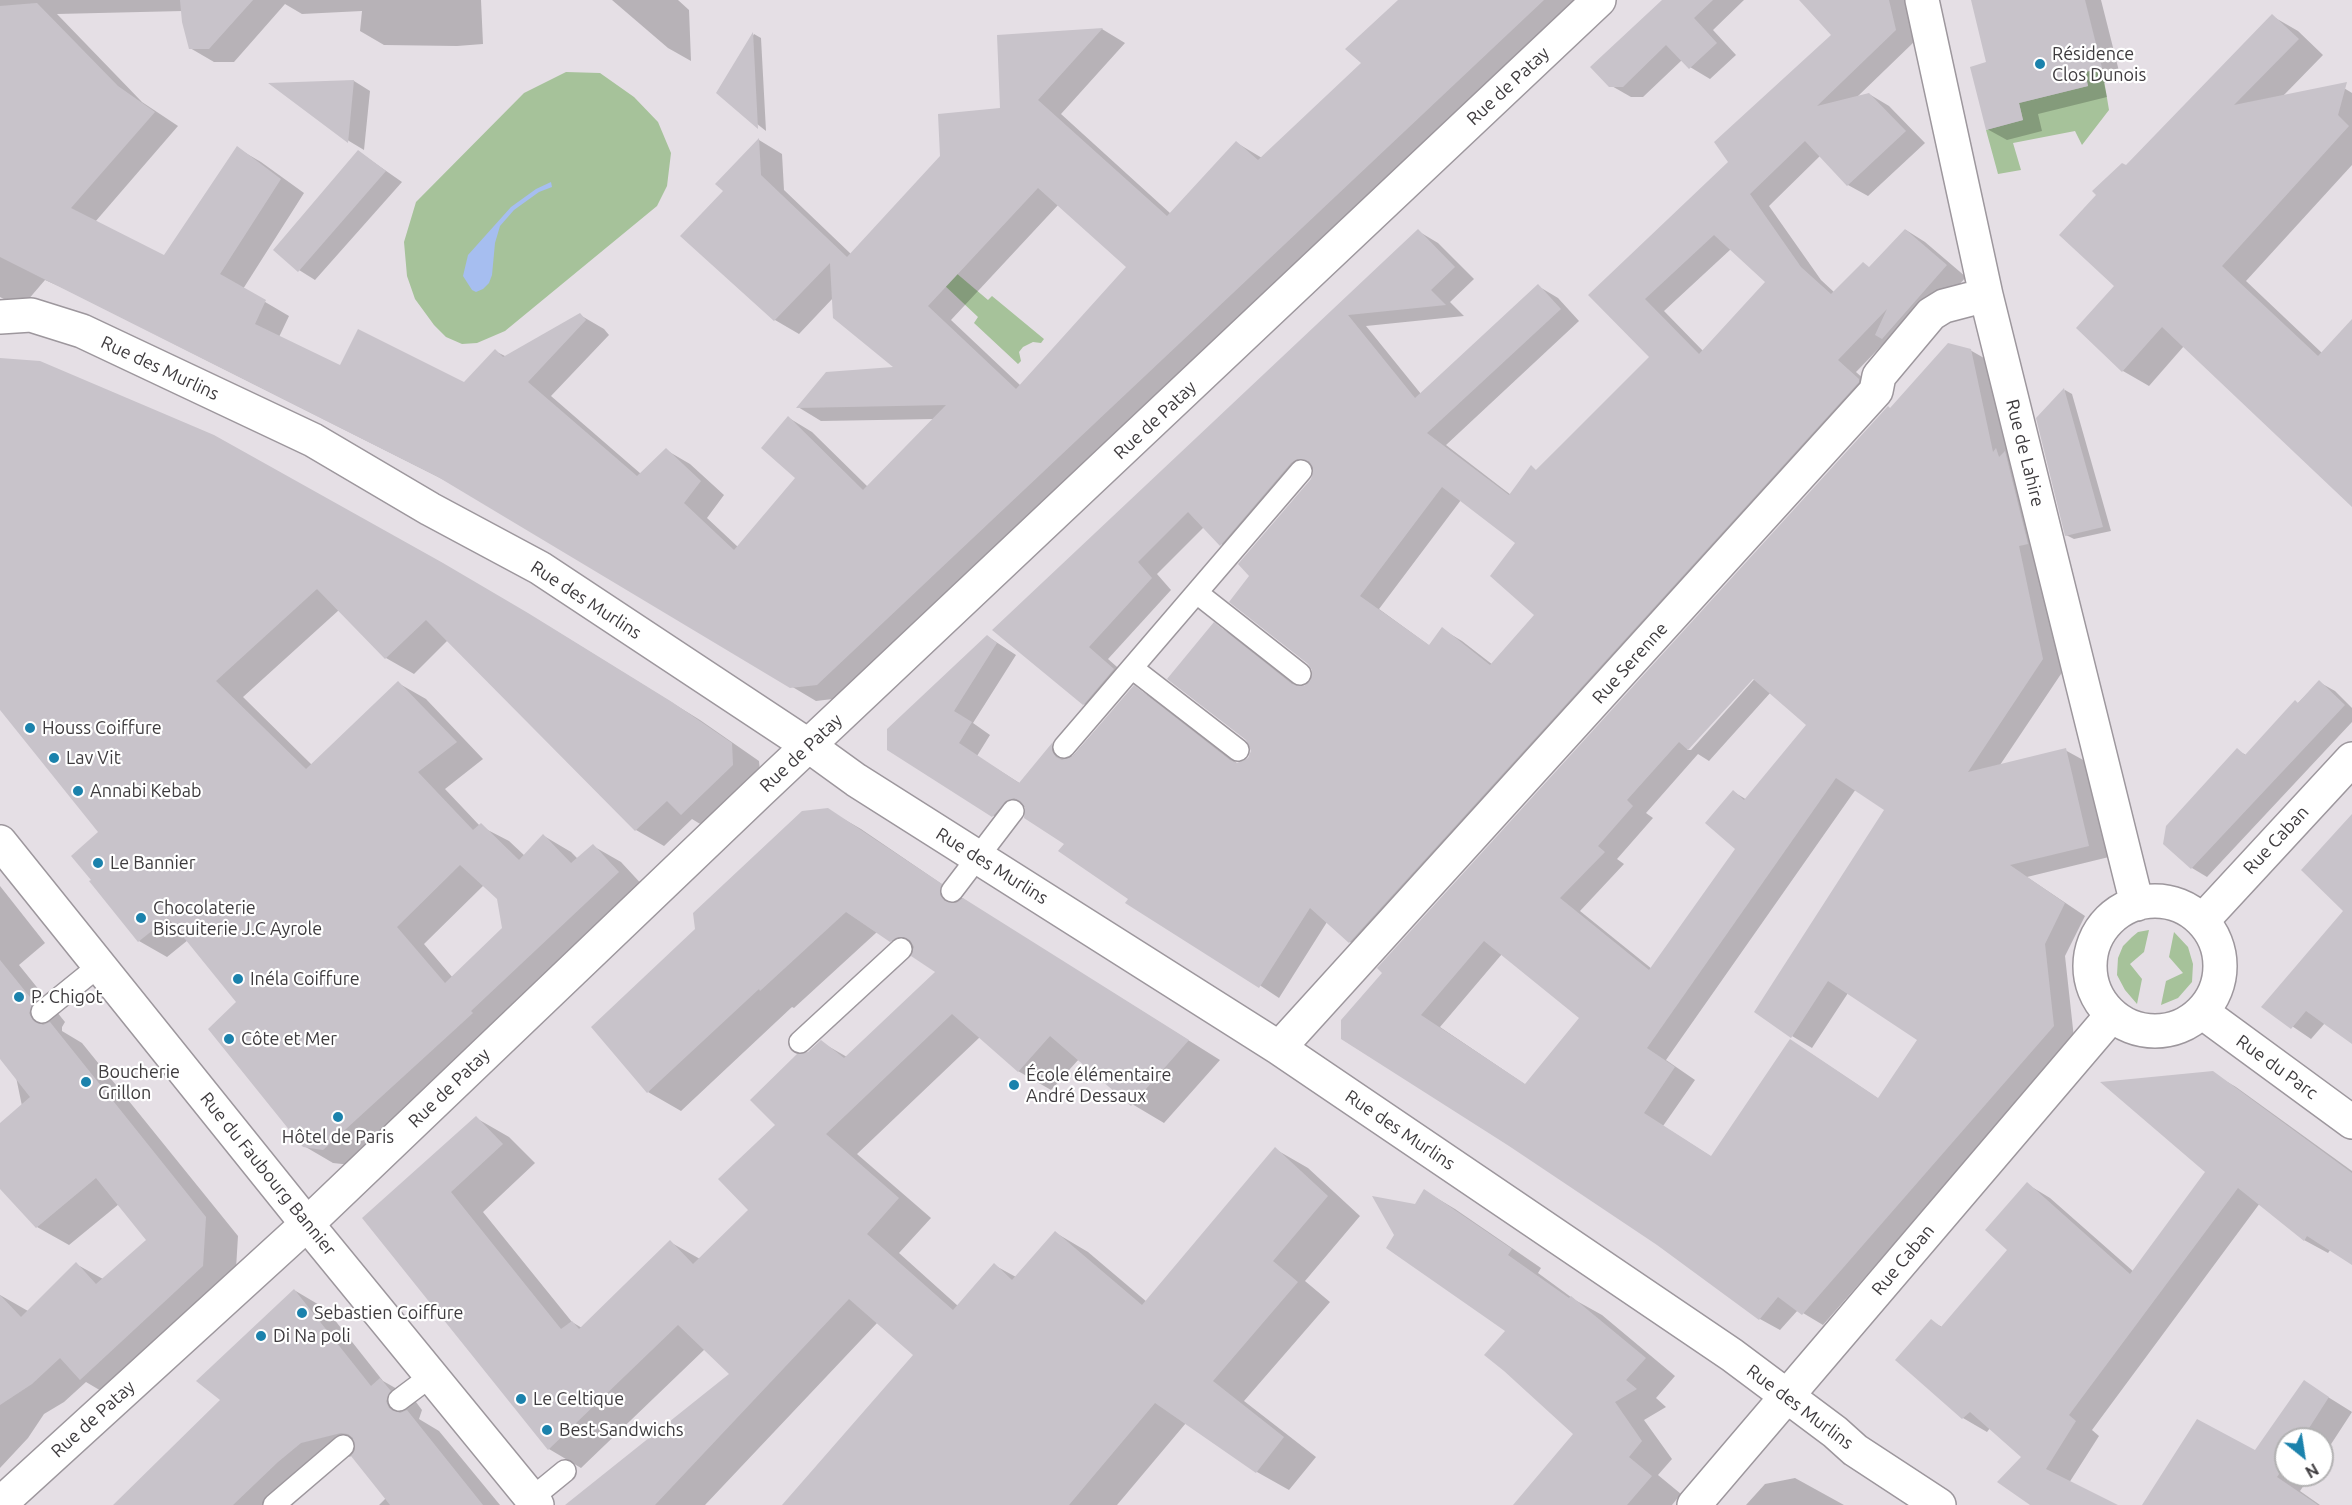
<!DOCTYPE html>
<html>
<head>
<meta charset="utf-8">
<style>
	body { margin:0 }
	#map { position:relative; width:2352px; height:1505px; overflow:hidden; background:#e5dfe5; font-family:Ubuntu,sans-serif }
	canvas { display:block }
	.north { position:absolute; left:2274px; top:1427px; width:60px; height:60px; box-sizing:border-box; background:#fff; border:2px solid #b2b1b2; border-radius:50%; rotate:150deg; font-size:16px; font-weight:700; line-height:24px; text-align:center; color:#3e3b3e }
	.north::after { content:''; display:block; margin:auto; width:21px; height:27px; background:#1b82ac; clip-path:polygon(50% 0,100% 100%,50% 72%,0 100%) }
</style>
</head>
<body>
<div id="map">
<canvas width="2352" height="1505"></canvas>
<div class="north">N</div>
</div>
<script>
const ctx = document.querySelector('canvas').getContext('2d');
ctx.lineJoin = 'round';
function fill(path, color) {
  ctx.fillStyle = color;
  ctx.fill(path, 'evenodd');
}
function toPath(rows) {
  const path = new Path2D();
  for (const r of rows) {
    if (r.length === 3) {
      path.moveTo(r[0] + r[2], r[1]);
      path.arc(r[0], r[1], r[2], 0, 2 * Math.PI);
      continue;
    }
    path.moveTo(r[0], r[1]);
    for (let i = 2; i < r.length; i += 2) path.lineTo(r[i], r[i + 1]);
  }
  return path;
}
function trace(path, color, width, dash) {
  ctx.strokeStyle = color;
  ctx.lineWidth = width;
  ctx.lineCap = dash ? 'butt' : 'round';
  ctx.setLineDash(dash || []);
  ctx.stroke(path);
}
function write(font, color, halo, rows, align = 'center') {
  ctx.font = font + ' Ubuntu,sans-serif';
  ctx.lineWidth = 4.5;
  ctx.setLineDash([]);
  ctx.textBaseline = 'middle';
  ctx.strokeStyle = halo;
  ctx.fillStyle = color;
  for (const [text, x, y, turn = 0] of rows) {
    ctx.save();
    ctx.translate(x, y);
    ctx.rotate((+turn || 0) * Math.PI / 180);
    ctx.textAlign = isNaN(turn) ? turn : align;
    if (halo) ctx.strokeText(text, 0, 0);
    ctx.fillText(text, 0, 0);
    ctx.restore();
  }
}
const green = toPath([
	[2102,68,2109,110,2082,145,2075,131,2013,143,2021,170,1998,174,1986,130,2023,120,2019,103,2088,86,2085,72],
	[566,72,600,73,634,97,658,122,671,153,667,186,657,206,505,331,477,343,462,344,446,337,434,325,415,299,407,276,404,242,416,202,524,93],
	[955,272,988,300,992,296,1044,339,1041,343,1033,342,1023,347,1019,352,1021,361,1018,364,974,323,978,317,943,284],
	[2149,930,2144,952,2130,964,2142,979,2137,1004,2125,990,2117,975,2118,958,2123,946,2132,937,2138,932],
	[2174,932,2188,947,2193,964,2192,982,2178,998,2161,1005,2166,981,2183,973,2169,957]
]);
const water = toPath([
	[551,182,552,187,539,192,514,210,500,226,495,243,492,275,489,283,483,289,476,292,472,290,463,276,468,255,511,207,536,189]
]);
const shadow = toPath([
	[0,0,481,0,483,44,457,46,384,45,360,31,362,11,302,14,285,4,234,62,214,62,190,48,183,11,57,14,142,102,178,126,95,222,165,257,237,148,261,162,304,193,243,289,289,316,279,337,341,367,465,384,495,351,507,357,580,315,604,329,609,335,551,396,641,474,666,450,690,464,724,495,707,518,738,547,797,477,789,418,812,432,868,487,935,419,821,421,798,407,896,368,833,298,799,334,775,320,725,191,759,140,782,154,784,190,852,255,1002,110,999,36,1102,29,1125,43,1061,114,1171,214,1237,143,1262,158,1363,63,1400,0,1583,0,841,698,816,701,458,487,63,288,45,280,21,308,0,297],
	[1059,204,1128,267,1021,386,951,320],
	[612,0,678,0,689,10,691,61,668,48],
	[1665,0,1744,0,1713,30,1736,55,1710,79,1690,67,1682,60,1643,97,1631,97,1610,85],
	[1801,0,1906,0,1915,41,1857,97,1869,94,1889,106,1925,143,1868,196,1848,185,1821,155,1769,206,1821,280,1835,293,1870,268,1906,230,1925,242,1966,277,1902,349,1887,340,1856,372,1878,392,1369,953,1350,942,1327,922,1279,998,1130,899,1066,843,1026,812,1013,828,888,749,987,636,1016,655,973,723,990,735,977,756,1021,784,1053,745,1072,755,1071,758,1134,687,1154,699,1238,764,1250,758,1252,751,1214,624,1234,636,1298,687,1305,688,1312,682,1314,669,1251,576,1312,480,1314,470,1241,556,1221,544,1204,527,1157,574,1171,590,1108,659,1133,681,1100,719,1082,709,1085,705,994,630,1418,231,1438,243,1474,279,1450,302,1464,316,1366,326,1421,394,1538,286,1558,298,1579,321,1446,445,1511,495,1651,357,1590,295,1730,162,1833,35],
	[1731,249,1768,282,1704,352,1664,311],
	[1461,500,1517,543,1536,615,1493,665,1462,641,1442,629,1430,646,1379,609],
	[1002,794,1026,808,1026,812,1000,797],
	[1973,0,2101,0,2121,79,2104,83,2107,97,2038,114,2042,131,2007,140,1987,129,1988,63],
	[2272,16,2298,31,2323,55,2282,97,2339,85,2352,93,2352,165,2246,281,2322,353,2352,321,2352,505,2184,346,2149,386,2123,371,2116,286,2126,167],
	[754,34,761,38,766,131,718,93],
	[354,81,370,91,364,150,349,141,272,84],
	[359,152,402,182,315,280,299,270],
	[1970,350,1991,362,2063,671,2000,765,2065,750,2085,761,2109,857,2027,877,2085,916,2065,956,2074,1038,1823,1325,1798,1310,1780,1330,1760,1319,1657,1244,1510,1145,1342,1039,1891,409],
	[1757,672,1759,674,1691,750,1687,750],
	[1771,692,1808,725,1747,800,1734,792,1737,849,1652,969,1580,911,1624,864,1617,859,1653,818,1646,813,1698,754,1709,761],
	[1856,789,1886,809,1792,1036,1812,1048,1848,993,1919,1039,1879,1099,1810,1053,1712,1157,1663,1126,1695,1080,1666,1060],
	[1502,954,1581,1017,1526,1085,1440,1027],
	[0,360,556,631,700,720,759,761,761,781,710,830,692,819,664,846,636,830,448,640,414,674,386,658,339,610,243,697,312,765,398,683,426,699,483,759,445,789,480,826,509,841,525,856,544,836,571,852,578,859,593,846,621,862,646,889,351,1165,333,1163,304,1146,238,1002,188,940,167,957,139,941,100,832,0,707],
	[484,885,517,917,453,978,424,944],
	[2065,390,2072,394,2111,531,2074,539,2066,535,2037,418],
	[2319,682,2335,691,2352,708,2352,722,2207,877,2192,868,2165,844,2237,750,2246,755],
	[828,810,861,829,974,906,1220,1060,1164,1123,1132,1104,1079,1059,1051,1090,1018,1071,980,1037,857,1154,931,1218,899,1253,958,1306,994,1265,1016,1277,1056,1233,1088,1252,1147,1302,1275,1149,1308,1168,1360,1216,1305,1281,1330,1302,1244,1401,1316,1457,1289,1490,1257,1472,1186,1423,1117,1505,784,1505,915,1355,878,1322,705,1505,594,1505,731,1374,705,1349,581,1468,549,1449,364,1219,476,1118,509,1137,535,1163,483,1212,572,1322,582,1328,670,1242,700,1259,750,1210,777,1125,809,1053,821,1042,847,1057,938,972,913,954,877,932,794,1008,792,1007,681,1111,648,1092],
	[2352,817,2352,1043,2325,1023,2311,1039,2264,1007,2345,911],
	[0,886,45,943,19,965,65,1022,62,1027,62,1031,82,1043,238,1236,235,1285,113,1398,86,1382,64,1402,44,1414,28,1438,0,1468,0,1475,0,1295,28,1311,76,1264,103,1279,148,1240,119,1204,69,1245,37,1227,0,1187,0,1125,22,1106,16,1077,0,1057],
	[2212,1073,2236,1087,2352,1171,2352,1263,2331,1249,2328,1253,2304,1240,2260,1203,2092,1430,2099,1436,2069,1483,2114,1505,2033,1505,2023,1457,1990,1428,1987,1432,1963,1418,1897,1360,1931,1321,1942,1327,2009,1250,2027,1184,2050,1198,2134,1272,2207,1172],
	[1425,1191,1455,1209,1541,1268,1538,1273,1575,1300,1602,1315,1675,1376,1656,1398,1666,1407,1644,1420,1672,1459,1658,1475,1681,1494,1672,1505,1515,1505,1575,1434,1507,1330,1416,1205],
	[294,1290,326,1309,383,1381,413,1398,422,1410,419,1419,439,1431,500,1505,379,1505,386,1498,352,1456,333,1461,284,1505,115,1505,222,1399],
	[2304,1382,2352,1412,2322,1458,2322,1439,2286,1439,2286,1475,2311,1475,2300,1491,2320,1505,2144,1505,2256,1452],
	[1795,1478,1844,1505,1746,1505,1765,1484]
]);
const building = toPath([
	[180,0,253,0,209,49,189,49,182,22],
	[1398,0,1544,0,817,685,790,688,438,477,0,257,0,6,37,3,118,86,155,112,71,208,164,255,237,146,281,179,220,274,266,300,255,324,340,365,358,329,464,382,495,349,503,357,580,313,586,320,528,382,637,476,666,448,701,481,684,503,734,550,795,478,761,448,788,416,863,490,946,405,796,408,826,372,893,367,833,318,830,263,774,321,680,236,723,191,715,184,759,138,761,175,847,257,940,156,938,114,1000,108,997,35,1103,28,1038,100,1167,216,1236,141,1258,160,1361,63,1345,49],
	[1038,188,1126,267,1016,389,928,306],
	[1662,0,1713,0,1694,18,1717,43,1689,69,1666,45,1623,87,1609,87,1590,67],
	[1799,0,1889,0,1896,30,1817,106,1869,93,1906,131,1847,186,1805,141,1750,194,1801,267,1831,294,1863,262,1869,267,1905,229,1947,265,1882,339,1875,335,1887,309,1838,360,1859,379,1859,382,1349,943,1310,908,1259,988,1125,903,1128,899,1058,851,1064,844,1024,818,1025,807,1020,801,1014,798,1008,800,992,817,887,750,887,729,987,635,997,643,954,711,972,722,959,743,1019,783,1052,743,1052,751,1056,757,1062,760,1073,756,1134,685,1230,760,1237,763,1248,758,1251,751,1246,740,1167,679,1214,622,1292,684,1304,686,1310,681,1312,670,1308,664,1229,602,1249,576,1238,564,1311,479,1313,467,1309,461,1297,459,1291,463,1220,546,1188,512,1138,562,1152,578,1089,647,1114,669,1080,709,1083,705,992,630,1418,229,1455,267,1431,290,1446,305,1348,315,1415,398,1538,284,1561,309,1427,433,1509,495,1531,465,1536,470,1649,357,1588,295,1728,162,1714,142,1831,35],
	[1714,235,1765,282,1699,354,1645,299],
	[1442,487,1515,543,1490,576,1534,615,1490,665,1442,627,1429,645,1360,596],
	[1971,0,2085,0,2102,68,2085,72,2088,86,2019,103,2023,120,1986,130,1970,67,1986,62],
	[2272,14,2299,39,2234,105,2347,82,2338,115,2349,126,2222,266,2318,356,2352,319,2352,507,2162,327,2122,372,2076,328,2114,286,2059,235,2096,195,2092,191,2122,163,2126,165],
	[753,32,758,129,716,93],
	[354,80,348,143,268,83],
	[358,150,386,171,298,272,273,250],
	[1948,343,1971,349,1993,452,1996,448,1999,457,2005,451,2028,544,2019,546,2043,659,1968,772,2066,748,2089,846,2010,865,2065,903,2045,944,2054,1026,1802,1315,1778,1297,1759,1320,1657,1245,1509,1146,1341,1039,1341,1020,1382,973,1377,968,1888,406,1890,408],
	[1753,679,1806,725,1744,800,1733,790,1705,823,1735,849,1649,970,1560,898,1605,852,1598,846,1633,806,1627,800,1679,742,1688,750],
	[1836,778,1884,810,1754,1012,1791,1038,1828,981,1917,1040,1878,1098,1790,1039,1711,1156,1644,1113,1675,1067,1647,1048],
	[1484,941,1579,1018,1525,1084,1421,1015],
	[0,358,40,361,214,435,443,563,528,613,672,702,732,743,733,765,681,815,667,801,635,831,426,620,385,659,317,589,216,681,306,769,398,681,457,742,418,772,473,830,481,823,519,860,543,834,571,863,593,844,619,872,471,1011,473,1013,323,1150,303,1147,208,1029,236,1002,168,918,138,942,89,881,91,880,71,856,98,832,0,710],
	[460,865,497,899,502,928,445,983,397,927],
	[2064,388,2103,527,2065,536,2036,418],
	[2319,680,2345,705,2191,869,2163,844,2166,826,2237,748,2245,755,2295,700,2298,703],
	[828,808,942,884,940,895,945,901,956,903,963,898,1189,1040,1131,1106,1050,1036,1018,1072,952,1014,826,1134,899,1198,867,1234,953,1310,994,1263,1012,1280,1055,1231,1142,1305,1275,1147,1328,1196,1273,1261,1298,1282,1213,1381,1284,1437,1256,1473,1155,1403,1069,1505,782,1505,913,1355,849,1299,655,1505,565,1505,729,1374,678,1325,548,1450,362,1218,476,1116,503,1144,451,1192,561,1329,572,1321,579,1329,670,1240,693,1264,748,1210,718,1179,775,1125,750,1100,797,1054,808,1052,821,1040,844,1058,935,972,911,956,914,947,910,940,899,937,890,942,846,912,760,991,759,989,647,1093,591,1027,695,929,693,913,802,811],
	[2352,814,2352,1044,2306,1011,2291,1029,2261,1007,2343,911,2301,870],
	[0,960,34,1002,29,1013,33,1020,43,1025,50,1022,206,1217,203,1266,80,1380,60,1358,32,1384,0,1405,0,1295,21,1317,76,1262,96,1284,146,1240,96,1178,36,1228,0,1189,0,1123,30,1097,0,1059],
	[2213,1071,2352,1173,2352,1265,2307,1236,2304,1241,2238,1188,2069,1415,2076,1421,2046,1469,2118,1505,2030,1505,1997,1482,2021,1457,1970,1412,1962,1419,1895,1360,1931,1319,1941,1327,2007,1250,1985,1230,2027,1182,2130,1274,2205,1172,2100,1082],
	[1424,1189,1512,1249,1508,1255,1569,1298,1571,1296,1646,1358,1626,1380,1637,1389,1615,1402,1642,1441,1629,1457,1652,1476,1627,1505,1513,1505,1573,1434,1504,1371,1484,1355,1505,1331,1386,1248,1394,1235,1372,1196,1415,1204],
	[294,1289,371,1386,380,1378,391,1391,386,1401,389,1408,400,1413,407,1410,483,1505,390,1505,351,1456,355,1450,353,1438,348,1434,341,1433,301,1443,278,1462,233,1505,113,1505,220,1400,196,1381],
	[2304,1380,2329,1397,2302,1439,2286,1439,2286,1464,2277,1477,2318,1505,2142,1505,2197,1419,2255,1450]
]);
const lane = toPath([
	[1197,593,1300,674],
	[1132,668,1238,750],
	[1064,747,1301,471],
	[952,891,1013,811],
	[42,1012,100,965],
	[800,1042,901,949],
	[399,1400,431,1376],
	[532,1498,565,1471],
	[274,1505,343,1446]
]);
const street = toPath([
	[1922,0,1986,295,2137,904],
	[0,317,31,315,82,331,313,440,430,509,540,568,809,746,856,780,1279,1048,1732,1355,1835,1432,1855,1450,1939,1505],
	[2155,966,65],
	[2202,921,2352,759],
	[2202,1012,2352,1122],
	[1279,1048,1876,391,1879,376,1931,314,1944,306,1986,295],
	[0,1504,307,1224,759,792,1599,0],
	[1694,1505,2112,1015]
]);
const secondary = toPath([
	[0,842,307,1224,537,1505]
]);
const markers = [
	[2040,64,6,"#1b82ac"],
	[30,728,6,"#1b82ac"],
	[54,758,6,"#1b82ac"],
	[78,791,6,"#1b82ac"],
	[98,863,6,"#1b82ac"],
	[141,918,6,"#1b82ac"],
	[238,979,6,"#1b82ac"],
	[19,997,6,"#1b82ac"],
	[229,1039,6,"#1b82ac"],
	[86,1082,6,"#1b82ac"],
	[1014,1085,6,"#1b82ac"],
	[338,1117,6,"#1b82ac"],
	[302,1313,6,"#1b82ac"],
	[261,1336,6,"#1b82ac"],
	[521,1399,6,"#1b82ac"],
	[547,1430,6,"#1b82ac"]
];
const poiNames = [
	["Résidence",2052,54],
	["Clos Dunois",2052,75],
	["Houss Coiffure",42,728],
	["Lav Vit",66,758],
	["Annabi Kebab",90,791],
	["Le Bannier",110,863],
	["Chocolaterie",153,908],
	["Biscuiterie J.C Ayrole",153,929],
	["Inéla Coiffure",250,979],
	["P. Chigot",31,997],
	["Côte et Mer",241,1039],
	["Boucherie",98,1072],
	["Grillon",98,1093],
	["École élémentaire",1026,1075],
	["André Dessaux",1026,1096],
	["Hôtel de Paris",338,1137,"center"],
	["Sebastien Coiffure",314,1313],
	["Di Na poli",273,1336],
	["Le Celtique",533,1399],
	["Best Sandwichs",559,1430]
];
const streetNames = [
	["Rue de Patay",1508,86,-43],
	["Rue des Murlins",160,368,25],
	["Rue de Patay",1155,420,-43],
	["Rue de Lahire",2025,453,76],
	["Rue des Murlins",586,600,33],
	["Rue Serenne",1630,663,-48],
	["Rue de Patay",801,753,-43],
	["Rue Caban",2276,840,-47],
	["Rue des Murlins",992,866,32],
	["Rue du Parc",2277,1067,36],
	["Rue de Patay",449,1088,-44],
	["Rue des Murlins",1400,1130,34],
	["Rue du Faubourg Bannier",268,1174,51],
	["Rue Caban",1903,1260,-50],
	["Rue des Murlins",1800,1407,37],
	["Rue de Patay",93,1419,-42]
];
fill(green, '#a6c29a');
fill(water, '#a6bef0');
fill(shadow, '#0003');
fill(building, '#c8c3ca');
trace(lane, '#9d979d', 24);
trace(street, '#9d979d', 36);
trace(secondary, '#9d979d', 36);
trace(lane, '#fff', 21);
trace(street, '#fff', 33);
trace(secondary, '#fff', 33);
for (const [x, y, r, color] of markers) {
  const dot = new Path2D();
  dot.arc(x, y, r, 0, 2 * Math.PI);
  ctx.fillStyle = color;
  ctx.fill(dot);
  trace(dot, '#fff', 2);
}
write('18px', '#3e3b3e', '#fff', poiNames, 'left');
write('18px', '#3e3b3e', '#fff', streetNames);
</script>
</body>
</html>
